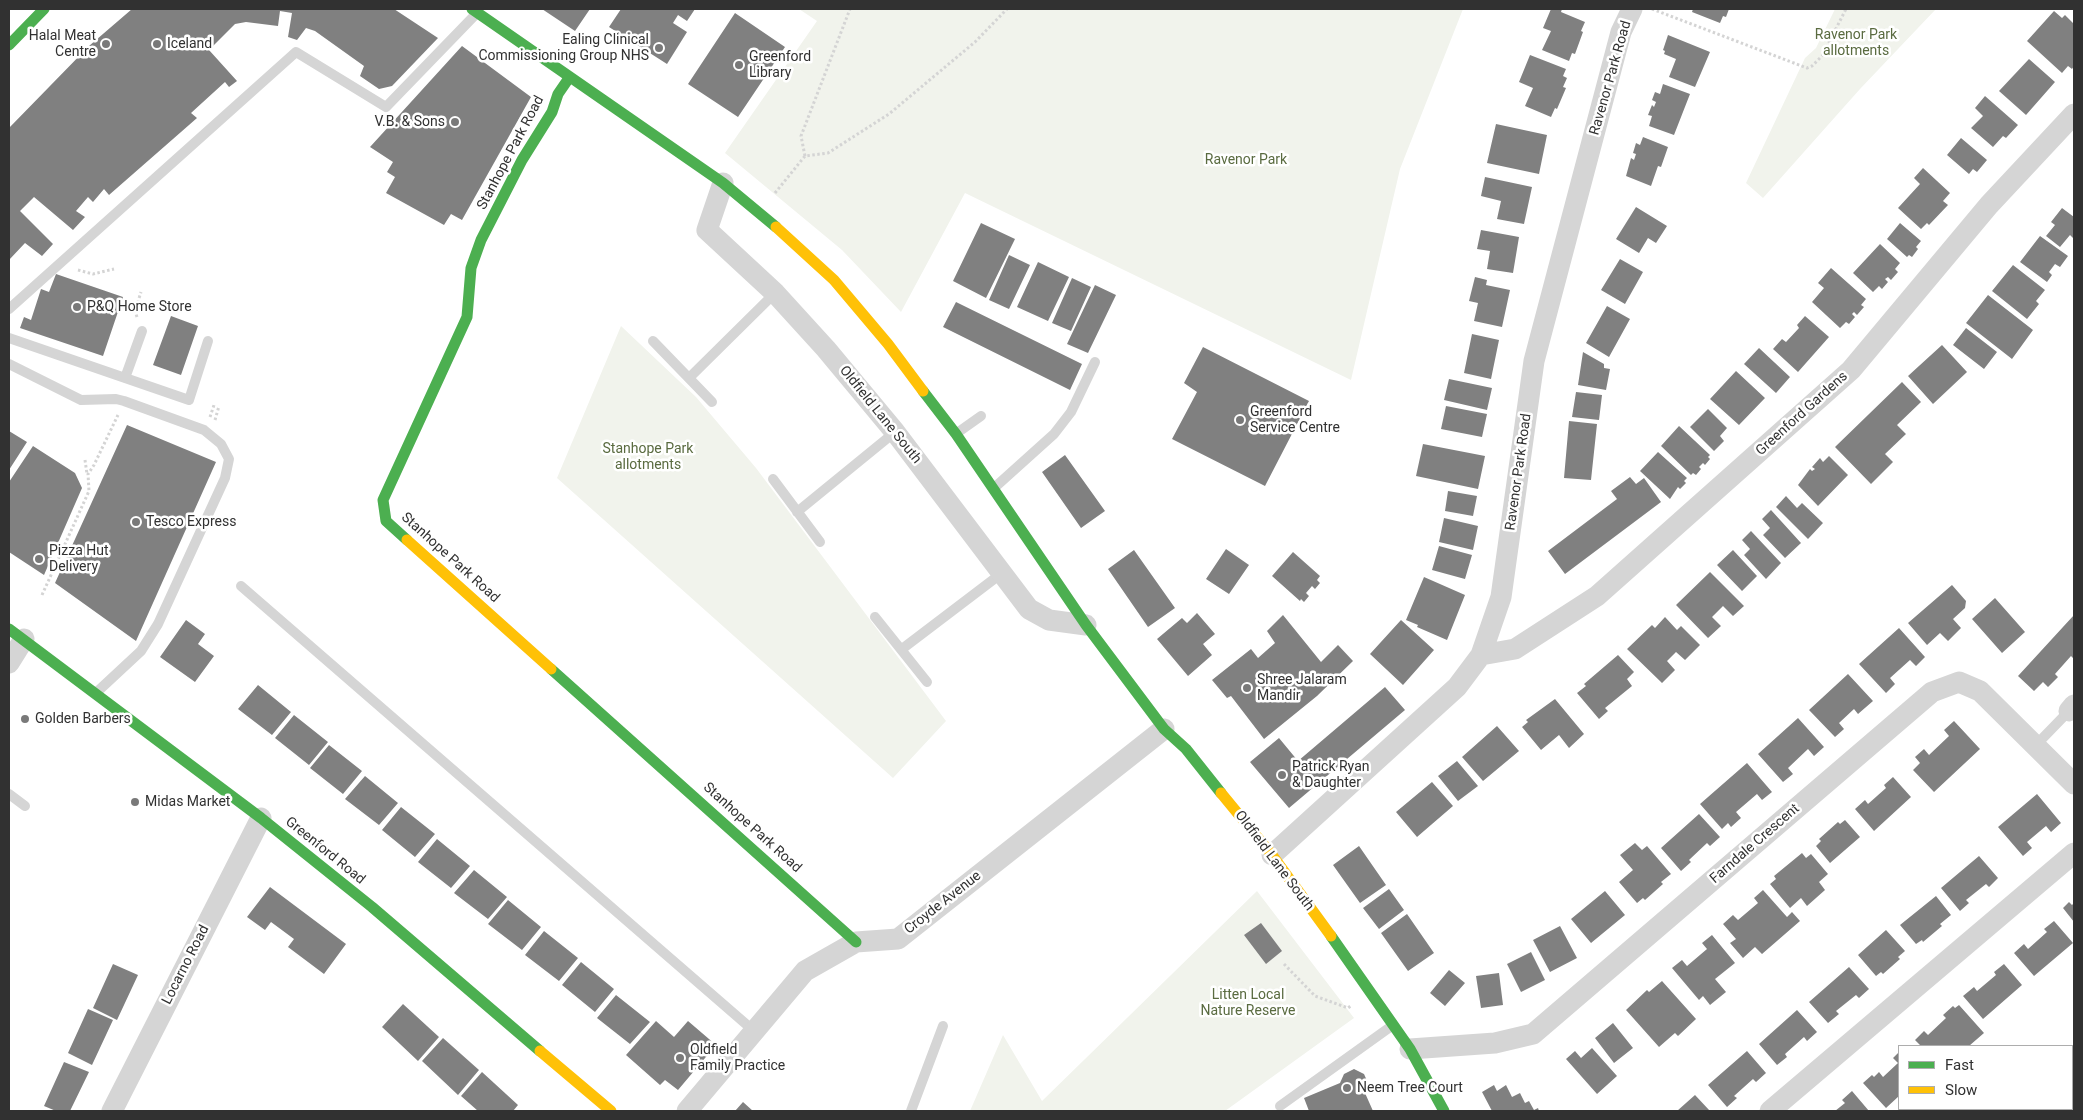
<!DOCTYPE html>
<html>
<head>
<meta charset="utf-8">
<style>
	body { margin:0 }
	#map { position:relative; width:2083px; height:1120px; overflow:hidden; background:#fff; font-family:Roboto,sans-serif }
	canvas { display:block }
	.frame { position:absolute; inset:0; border:10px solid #313131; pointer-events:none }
	.legend { position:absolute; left:1898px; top:1045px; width:175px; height:65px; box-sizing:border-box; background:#fff; border:1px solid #adadad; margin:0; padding:6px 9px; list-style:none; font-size:15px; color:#313131 }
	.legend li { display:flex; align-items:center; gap:10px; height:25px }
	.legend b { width:25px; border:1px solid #adadad }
</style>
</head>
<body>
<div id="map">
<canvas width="2083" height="1120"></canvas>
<div class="frame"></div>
<ul class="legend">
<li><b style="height:6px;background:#4caf50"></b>Fast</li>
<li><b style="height:6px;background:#ffc107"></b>Slow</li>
</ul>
</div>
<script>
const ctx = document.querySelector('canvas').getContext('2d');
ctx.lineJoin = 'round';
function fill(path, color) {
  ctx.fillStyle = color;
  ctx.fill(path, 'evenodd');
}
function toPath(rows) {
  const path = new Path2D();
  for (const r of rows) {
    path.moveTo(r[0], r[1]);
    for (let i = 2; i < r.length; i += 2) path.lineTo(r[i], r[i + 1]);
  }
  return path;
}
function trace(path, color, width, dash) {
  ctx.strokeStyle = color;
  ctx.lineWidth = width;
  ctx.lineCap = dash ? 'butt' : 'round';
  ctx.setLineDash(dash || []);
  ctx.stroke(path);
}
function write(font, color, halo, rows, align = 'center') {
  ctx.font = font + ' Roboto,sans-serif';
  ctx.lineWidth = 5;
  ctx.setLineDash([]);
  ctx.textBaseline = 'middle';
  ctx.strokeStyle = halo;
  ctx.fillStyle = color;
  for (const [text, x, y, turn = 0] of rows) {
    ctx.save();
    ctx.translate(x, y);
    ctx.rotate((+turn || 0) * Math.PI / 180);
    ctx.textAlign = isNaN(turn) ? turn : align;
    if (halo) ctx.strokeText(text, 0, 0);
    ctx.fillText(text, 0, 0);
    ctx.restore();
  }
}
const green = toPath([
	[799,9,1463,9,1400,169,1351,380,965,193,901,312,842,250,725,153,817,21],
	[1835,9,1936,9,1860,89,1763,198,1746,183,1805,58,1816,48],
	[621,326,696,397,756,468,946,721,893,778,557,478],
	[1257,891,1354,1018,1225,1111,970,1111,1003,1035,1042,1101]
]);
const building = toPath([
	[132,9,394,9,438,38,392,86,379,89,360,76,364,66,315,31,306,28,297,40,288,37,292,13,280,11,278,26,246,22,235,24,209,50,237,81,229,87,225,82,191,113,197,118,109,195,104,189,93,202,88,197,76,211,85,217,73,230,34,197,20,211,53,244,42,256,25,243,9,260,9,128,89,46],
	[542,9,590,9,575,31],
	[621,9,695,9,687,21,678,15,673,23,687,32,667,64,609,27],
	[1551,9,1562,9,1561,12,1585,22,1581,31,1583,32,1575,54,1572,53,1569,61,1542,50,1551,31,1543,28],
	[1693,9,1729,9,1726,17,1723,16,1720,23,1692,12],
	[2054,11,2062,18,2065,15,2074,24,2074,66,2072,69,2068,66,2062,73,2027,41],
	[735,13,785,47,738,117,688,84],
	[1668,35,1710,52,1695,87,1669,77,1676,59,1664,54,1665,51,1663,50],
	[462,46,531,97,462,220,451,214,444,225,386,193,395,177,387,172,393,162,370,147],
	[1530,55,1566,69,1563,76,1567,78,1563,87,1566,88,1557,109,1555,108,1551,117,1525,106,1533,88,1519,82],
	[2029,59,2055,82,2026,115,1999,91],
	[1663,84,1690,94,1674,135,1649,126,1652,116,1648,115,1652,105,1654,107,1656,102,1652,100,1655,92,1660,94],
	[1985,96,2018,125,2006,138,2003,136,1993,147,1971,128,1983,116,1975,108],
	[1496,124,1547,135,1539,174,1487,163],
	[1643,137,1668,147,1661,167,1658,166,1651,186,1626,176,1631,158,1634,160,1636,154,1633,153,1636,143,1640,145],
	[1961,138,1987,160,1977,172,1973,169,1969,174,1947,155],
	[1923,168,1950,193,1943,201,1948,205,1929,225,1927,223,1921,229,1898,208,1920,184,1914,178],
	[1485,177,1532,187,1524,224,1497,219,1501,201,1481,196],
	[1636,207,1667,226,1656,243,1648,238,1639,253,1616,239],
	[2062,208,2074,217,2074,239,2070,235,2060,247,2046,236,2055,225,2051,222],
	[981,223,1015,239,986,298,953,281],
	[1900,223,1921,241,1916,247,1918,249,1912,257,1909,255,1907,257,1887,239],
	[1481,230,1519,237,1513,273,1487,269,1490,251,1477,249],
	[2040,236,2068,256,2060,267,2055,264,2049,272,2052,275,2047,282,2020,262],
	[1880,244,1900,263,1895,269,1898,272,1891,280,1888,277,1885,279,1888,282,1882,289,1879,286,1873,292,1853,273],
	[1009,255,1030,265,1009,309,989,300],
	[1620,259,1643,272,1625,304,1601,290],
	[1038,262,1069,277,1048,321,1017,307],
	[2013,265,2045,290,2036,301,2039,304,2027,319,1992,291],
	[1831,268,1866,299,1861,305,1864,307,1857,315,1854,312,1852,314,1855,317,1849,324,1846,322,1840,328,1812,302,1824,288,1818,283],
	[56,274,123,297,103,356,20,328,24,317,31,320,41,289,49,292],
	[1475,277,1487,280,1486,285,1510,290,1502,327,1474,321,1478,303,1469,301],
	[1072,278,1091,287,1071,331,1052,323],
	[1095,285,1116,295,1088,353,1067,344],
	[1988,295,2033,330,2012,359,1966,323],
	[956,302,1082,364,1070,390,943,327],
	[1607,306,1630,319,1609,357,1586,343],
	[171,316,198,326,181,375,153,365],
	[1805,316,1829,337,1798,372,1773,349,1782,339,1786,342,1799,328,1797,325],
	[1966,328,1997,352,1984,369,1953,345],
	[1472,334,1499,340,1491,379,1464,373],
	[1942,345,1967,372,1933,404,1908,376],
	[1203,347,1309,401,1265,486,1172,439,1197,392,1184,383],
	[1759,348,1790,377,1776,393,1744,364],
	[1583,352,1604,364,1604,368,1610,369,1606,390,1578,385],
	[1736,371,1765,398,1739,425,1710,399],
	[1449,379,1492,388,1487,410,1444,400],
	[1902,382,1921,402,1897,425,1906,434,1885,454,1893,462,1871,484,1835,447],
	[1576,392,1602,395,1599,420,1572,417],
	[1446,406,1487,414,1482,437,1441,429],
	[1708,409,1727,428,1720,436,1724,441,1714,451,1690,427],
	[1569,421,1597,424,1591,480,1564,478],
	[127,425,216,462,136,641,55,583],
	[1679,426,1710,455,1708,457,1710,459,1705,465,1703,463,1699,467,1701,469,1696,475,1693,473,1691,475,1661,446],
	[9,431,27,442,9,470],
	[1423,444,1485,456,1478,489,1416,476],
	[33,446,75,473,82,488,44,575,9,552,9,482],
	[1658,452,1687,478,1684,481,1686,483,1680,489,1678,487,1670,499,1640,471],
	[1065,455,1105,511,1081,528,1042,472],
	[1829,456,1848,475,1818,506,1798,485,1810,469,1812,471,1815,469,1812,467,1820,458,1823,462],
	[1630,477,1636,484,1644,478,1661,502,1565,574,1548,551,1617,499,1611,491],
	[1448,491,1477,496,1473,516,1445,511],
	[1786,496,1797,508,1802,503,1823,523,1808,539,1776,507],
	[1771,510,1801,543,1785,558,1763,535,1770,528,1762,519],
	[1444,518,1478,526,1473,550,1439,542],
	[1751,531,1781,563,1766,579,1744,555,1750,549,1742,540],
	[1439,546,1472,555,1465,579,1432,570],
	[1226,549,1249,565,1229,594,1206,579],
	[1134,550,1175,608,1148,627,1108,569],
	[1733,550,1757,576,1742,591,1717,565],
	[1293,552,1320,576,1317,580,1320,583,1315,589,1312,586,1306,593,1309,596,1304,602,1301,599,1300,601,1272,576],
	[1710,572,1744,606,1733,616,1723,606,1712,617,1721,626,1708,638,1676,605],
	[1424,577,1465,595,1447,640,1417,627,1418,625,1406,620],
	[1952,585,1966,601,1965,608,1953,619,1961,628,1948,641,1940,633,1927,645,1908,623],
	[1995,598,2025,632,2002,653,1972,619],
	[1197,613,1215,634,1203,644,1212,655,1188,676,1157,639,1182,618,1187,623],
	[1283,615,1321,662,1338,645,1353,661,1317,696,1264,739,1231,696,1227,698,1212,680,1251,649,1258,658,1275,643,1267,631],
	[2074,615,2074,659,2071,656,2055,674,2058,677,2048,687,2043,682,2034,691,2018,676],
	[1665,617,1677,630,1681,626,1700,645,1685,660,1676,652,1667,661,1675,670,1662,683,1627,649,1652,625,1655,628],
	[186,620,205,634,198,644,214,656,195,682,160,657],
	[1401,620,1434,650,1403,685,1370,654],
	[1899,628,1925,657,1916,666,1910,660,1890,678,1895,684,1886,693,1859,664],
	[1618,655,1634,672,1627,679,1632,686,1605,708,1608,711,1599,719,1577,693,1586,686,1584,684],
	[1848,674,1873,701,1858,714,1854,709,1839,723,1844,729,1835,737,1809,710],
	[258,685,291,712,272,735,238,709],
	[1385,687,1405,710,1289,808,1250,762,1279,738,1298,761],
	[1555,699,1584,734,1569,748,1559,735,1541,750,1522,727,1528,722,1526,720],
	[294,715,328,742,309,765,275,738],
	[1798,718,1824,747,1814,756,1808,749,1788,768,1793,774,1783,782,1758,754],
	[1954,721,1980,749,1934,792,1913,770,1920,763,1915,757,1924,749,1929,755,1949,736,1944,730],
	[1497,726,1519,751,1483,781,1462,757],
	[329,745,362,771,343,794,310,768],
	[1457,761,1478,786,1458,801,1438,776],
	[1747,763,1772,792,1762,800,1757,794,1736,812,1741,818,1731,827,1728,823,1722,829,1700,804],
	[365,776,398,803,379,825,345,799],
	[1893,777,1911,797,1874,831,1855,809,1865,800,1868,804,1886,788,1884,785],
	[1432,782,1453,806,1417,837,1396,812],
	[2037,794,2061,823,2051,832,2046,826,2027,842,2032,848,2023,856,1998,827],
	[401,807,435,834,415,857,382,830],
	[1699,814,1720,837,1710,846,1707,843,1689,860,1691,862,1681,871,1661,848],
	[1845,820,1860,837,1830,863,1816,846,1821,841,1819,839,1838,822,1840,824],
	[437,839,470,866,451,888,418,862],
	[1635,843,1642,850,1647,846,1671,874,1661,882,1663,884,1645,900,1643,898,1637,903,1619,882,1633,870,1620,855],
	[1359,846,1386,885,1360,903,1333,865],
	[1802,853,1806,858,1811,854,1828,874,1819,882,1825,890,1807,906,1801,898,1790,908,1770,884,1776,879,1774,876],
	[1979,856,1998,878,1989,887,1986,884,1966,900,1969,903,1960,911,1941,888],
	[474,870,507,897,488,919,454,893],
	[270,887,346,944,324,974,288,947,294,939,271,922,265,930,247,917],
	[1389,889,1404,910,1379,929,1363,908],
	[1763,890,1787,917,1792,912,1800,921,1762,954,1755,947,1743,958,1730,943,1736,939,1723,924,1733,915,1738,920,1758,903,1754,898],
	[1605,891,1625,915,1591,943,1571,919],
	[1936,896,1951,915,1940,924,1942,926,1923,942,1922,940,1916,944,1900,925],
	[508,900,541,927,522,950,488,924],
	[2069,902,2072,905,2074,903,2074,922,2063,908],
	[1407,914,1434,953,1408,971,1381,933],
	[2054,921,2073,943,2034,976,2014,953,2024,944,2028,949,2047,932,2044,929],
	[1261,923,1282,951,1266,964,1244,935],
	[1560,926,1577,958,1550,972,1533,940],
	[1886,930,1905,951,1898,957,1900,959,1883,974,1881,972,1876,976,1858,955],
	[544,931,578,958,559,981,525,955],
	[1712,935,1735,963,1715,979,1726,992,1710,1005,1703,996,1699,1000,1672,968,1682,960,1687,966,1707,949,1702,943],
	[1531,952,1545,980,1521,992,1507,964],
	[581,962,614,989,595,1012,562,985],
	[113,964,138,975,117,1020,93,1008],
	[2004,964,2022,985,1983,1019,1963,996,1974,987,1977,991,1996,975,1994,972],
	[1849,967,1869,989,1859,998,1856,995,1836,1011,1839,1014,1828,1023,1809,1002],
	[1449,970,1465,983,1445,1006,1430,993],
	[1499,973,1503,1005,1481,1008,1476,976],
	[1662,981,1696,1019,1678,1036,1675,1033,1659,1047,1626,1010,1647,990,1649,992],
	[616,995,650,1022,630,1044,597,1018],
	[403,1004,439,1037,418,1061,382,1027],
	[1959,1005,1984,1033,1969,1046,1921,1046,1915,1040,1924,1031,1928,1035,1946,1018,1943,1015,1953,1006,1955,1008],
	[88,1009,113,1020,92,1065,68,1053],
	[1797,1010,1817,1032,1807,1041,1804,1037,1785,1054,1787,1057,1777,1065,1759,1044],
	[656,1021,674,1037,688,1021,716,1045,678,1090,665,1080,660,1085,626,1055],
	[1613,1023,1633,1048,1614,1063,1595,1038],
	[443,1038,479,1070,458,1095,422,1061],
	[1592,1048,1617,1076,1597,1094,1566,1059,1575,1051,1581,1058],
	[1747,1051,1766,1073,1756,1082,1753,1079,1734,1096,1737,1098,1727,1107,1708,1085],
	[1899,1052,1899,1096,1886,1108,1863,1083,1872,1075,1874,1077,1879,1072,1883,1077,1898,1063,1893,1058],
	[64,1062,89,1072,70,1111,56,1111,44,1106],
	[1354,1069,1364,1074,1368,1083,1365,1093,1373,1111,1309,1111,1304,1098,1340,1083,1344,1074],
	[482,1072,518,1105,513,1111,478,1111,461,1096],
	[1494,1085,1497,1091,1506,1085,1512,1097,1520,1093,1525,1103,1529,1101,1534,1110,1538,1108,1539,1111,1492,1111,1482,1092],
	[2074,1086,2074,1111,2072,1111,2070,1109,2072,1109,2072,1088],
	[1852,1091,1869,1111,1835,1111,1845,1103,1842,1100],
	[1695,1095,1710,1111,1677,1111],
	[743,1102,753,1111,735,1111]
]);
const path = toPath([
	[1652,9,1807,68,1812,66,1822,56,1846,9],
	[805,156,801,136,850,9],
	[775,193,805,156,828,153,889,114,975,42,1007,9],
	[78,270,93,274,114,269],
	[137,317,135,311,141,292],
	[210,417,214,405],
	[215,420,219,406],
	[85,460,87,474],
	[42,595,89,491,88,474,94,465,118,415],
	[1284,964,1315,996,1348,1008,1352,1005]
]);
const lane = toPath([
	[9,309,296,52,386,107,476,14],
	[9,338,189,400,208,341],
	[653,341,712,402],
	[9,364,81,400,116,399,124,401,204,430,221,444,229,459,225,478,158,624,141,651,98,691],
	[125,378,142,331],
	[689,378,775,293],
	[957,433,981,416],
	[773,479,820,542],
	[994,488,1054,434,1071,412,1095,362],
	[797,512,895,432],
	[241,586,754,1031],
	[875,617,927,682],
	[902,649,1002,573],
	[2037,744,2069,711],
	[9,794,25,806],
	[1280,1106,1393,1025],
	[911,1111,943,1026]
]);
const street = toPath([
	[723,183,707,230,775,293,826,349,895,432,1029,609,1049,620,1086,625],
	[1481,655,1515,649,1597,596,1851,370,1989,205,2074,114],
	[9,663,24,639],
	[2069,711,2074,705],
	[1272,855,1457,687,1481,655,1501,597,1534,361,1621,32,1632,9],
	[1410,1049,1495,1043,1533,1034,1932,692,1959,682,1980,691,2074,784],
	[112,1111,261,818],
	[687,1111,805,971,856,942,898,939,1164,729],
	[1770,1111,2074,853]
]);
const fast = toPath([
	[472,9,723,183,776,227],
	[9,45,44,9],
	[923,391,956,434,1086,625,1164,729,1186,749,1221,793],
	[407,540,386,521,383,500,467,317,471,268,481,240,522,160,552,112,558,94,569,78],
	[9,629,261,818,372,907,540,1051],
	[551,669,856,942],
	[1331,936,1410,1049,1444,1111]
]);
const slow = toPath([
	[776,227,834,280,888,344,923,391],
	[407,540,551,669],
	[1221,793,1272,855,1331,936],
	[540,1051,611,1111]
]);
const markers = [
	[106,44,5,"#797979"],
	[157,44,5,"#797979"],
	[659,48,5,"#797979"],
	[739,65,5,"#797979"],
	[455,122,5,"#797979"],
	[77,307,5,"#797979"],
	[1240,420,5,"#797979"],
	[136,522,5,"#797979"],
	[39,559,5,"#797979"],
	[1247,688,5,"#797979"],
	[25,719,5,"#797979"],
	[1282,775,5,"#797979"],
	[135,802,5,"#797979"],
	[680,1058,5,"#797979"],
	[1347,1088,5,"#797979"]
];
const parkNames = [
	["Ravenor Park",1856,35],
	["allotments",1856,51],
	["Ravenor Park",1246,160],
	["Stanhope Park",648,449],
	["allotments",648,465],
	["Litten Local",1248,995],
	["Nature Reserve",1248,1011]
];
const poiNames = [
	["Halal Meat",96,36,"right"],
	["Centre",96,52,"right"],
	["Ealing Clinical",649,40,"right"],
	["Commissioning Group NHS",649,56,"right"],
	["Iceland",167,44],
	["Greenford",749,57],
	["Library",749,73],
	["V.B. & Sons",445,122,"right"],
	["P&Q Home Store",87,307],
	["Greenford",1250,412],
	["Service Centre",1250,428],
	["Tesco Express",146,522],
	["Pizza Hut",49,551],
	["Delivery",49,567],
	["Shree Jalaram",1257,680],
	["Mandir",1257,696],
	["Golden Barbers",35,719],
	["Patrick Ryan",1292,767],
	["& Daughter",1292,783],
	["Midas Market",145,802],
	["Oldfield",690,1050],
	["Family Practice",690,1066],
	["Neem Tree Court",1357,1088]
];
const streetNames = [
	["Ravenor Park Road",1611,78,-74],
	["Stanhope Park Road",511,153,-62],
	["Greenford Gardens",1802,414,-42],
	["Oldfield Lane South",880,415,51],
	["Ravenor Park Road",1519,472,-82],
	["Stanhope Park Road",450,558,42],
	["Stanhope Park Road",752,828,42],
	["Farndale Crescent",1755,844,-41],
	["Greenford Road",325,851,39],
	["Oldfield Lane South",1274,861,53],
	["Croyde Avenue",943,903,-38],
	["Locarno Road",186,965,-63]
];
fill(green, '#f1f3ec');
fill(building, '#808080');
trace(path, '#d4d4d4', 3, [2.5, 2.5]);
trace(lane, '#d5d5d5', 10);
trace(street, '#d5d5d5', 21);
trace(fast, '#4caf50', 11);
trace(slow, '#ffc107', 11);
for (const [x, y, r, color] of markers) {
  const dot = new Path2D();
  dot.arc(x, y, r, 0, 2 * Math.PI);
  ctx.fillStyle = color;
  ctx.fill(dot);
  trace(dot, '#fff', 2);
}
write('14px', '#5a6b40', '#fff', parkNames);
write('14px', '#313131', '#fff', poiNames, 'left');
write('14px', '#313131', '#fff', streetNames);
</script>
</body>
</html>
